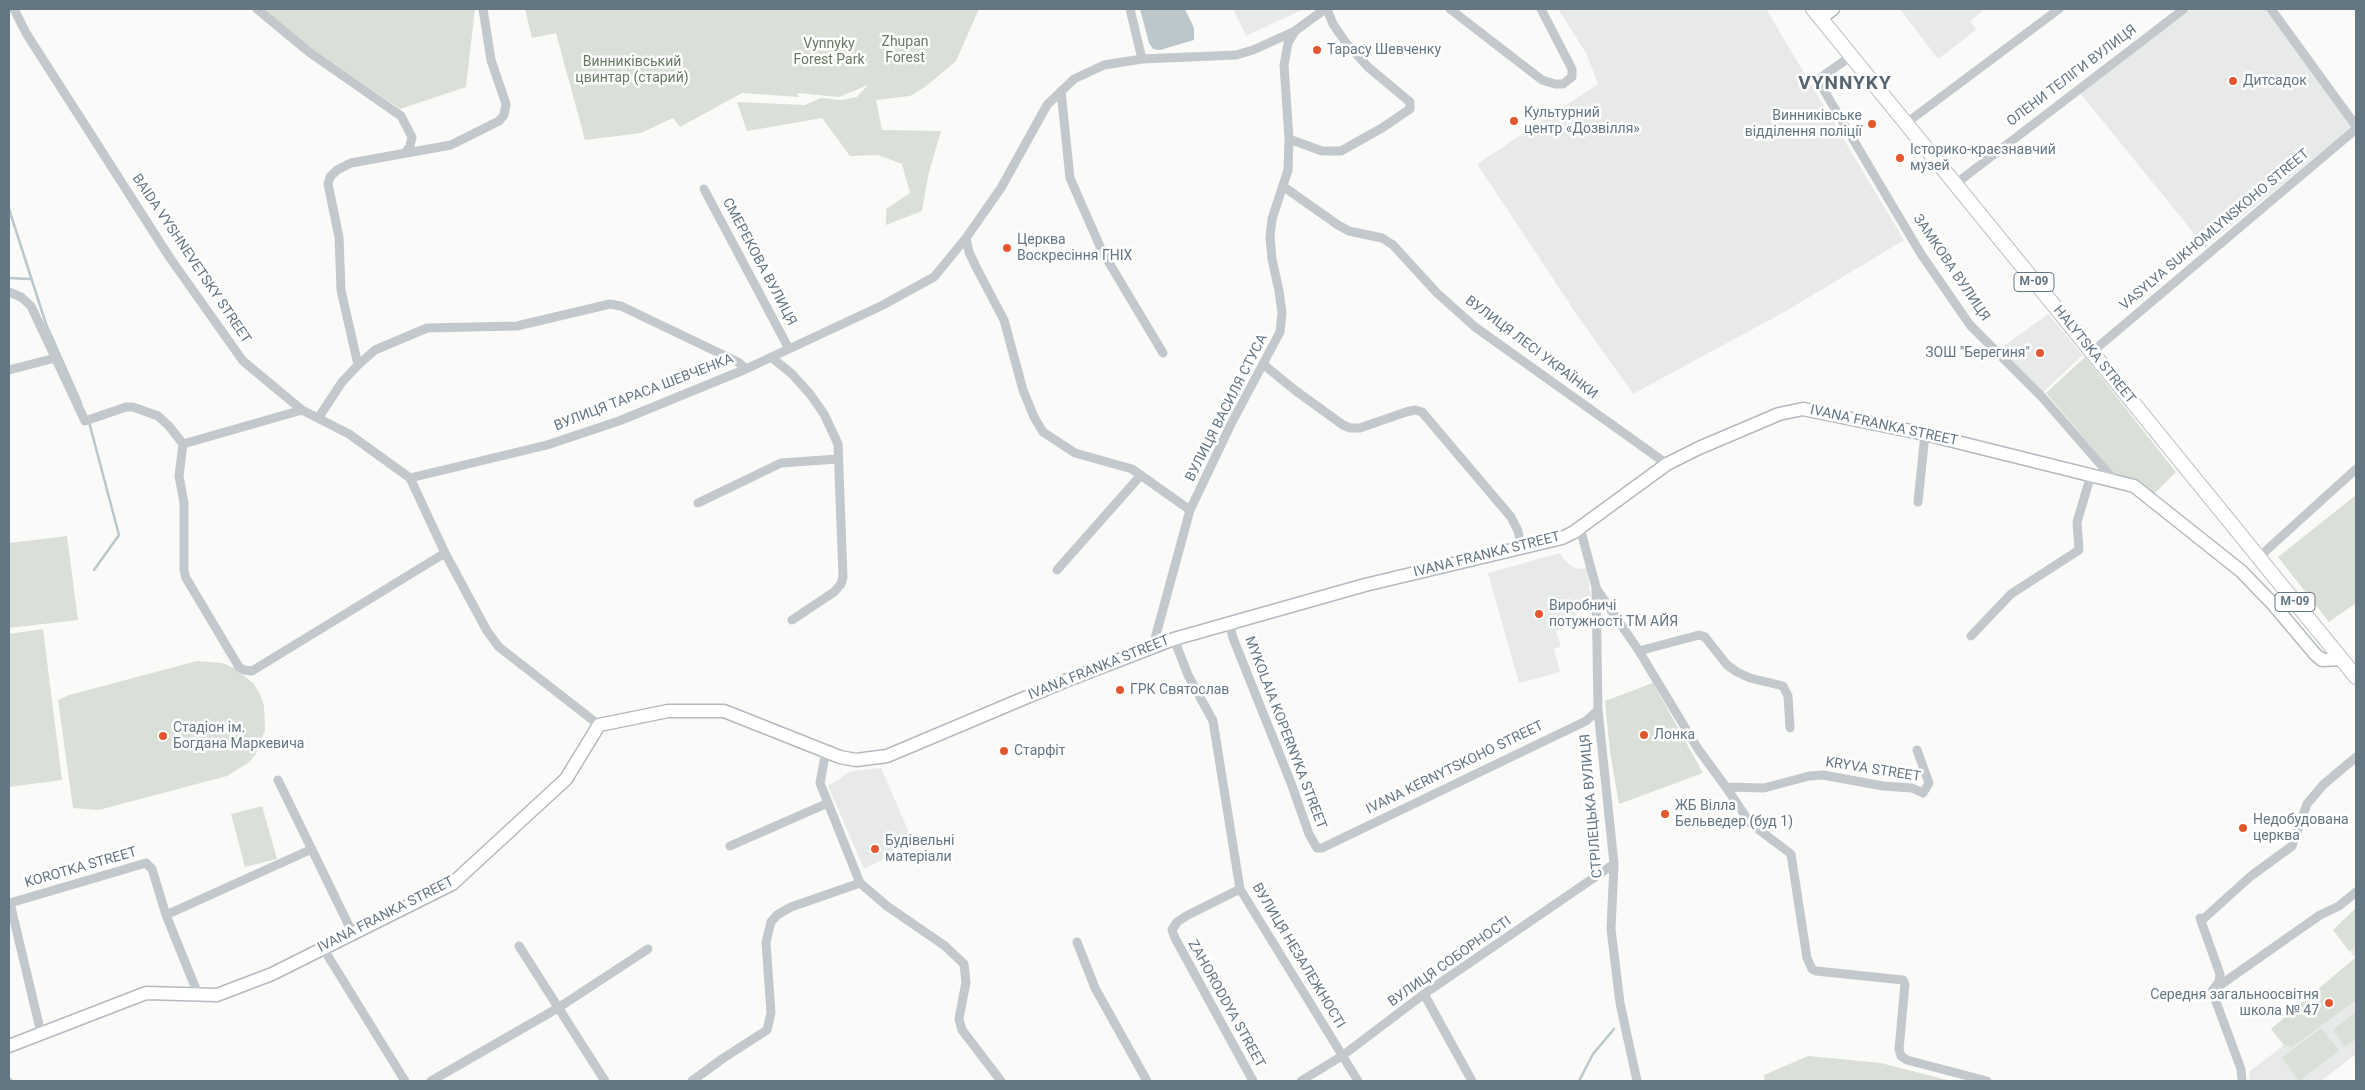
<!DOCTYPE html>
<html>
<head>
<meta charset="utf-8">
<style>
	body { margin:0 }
	#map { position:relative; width:2365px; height:1090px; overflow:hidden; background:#fafaf8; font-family:Roboto,sans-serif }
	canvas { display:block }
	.frame { position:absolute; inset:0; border:10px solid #657683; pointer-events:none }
</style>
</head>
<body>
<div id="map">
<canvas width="2365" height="1090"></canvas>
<div class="frame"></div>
</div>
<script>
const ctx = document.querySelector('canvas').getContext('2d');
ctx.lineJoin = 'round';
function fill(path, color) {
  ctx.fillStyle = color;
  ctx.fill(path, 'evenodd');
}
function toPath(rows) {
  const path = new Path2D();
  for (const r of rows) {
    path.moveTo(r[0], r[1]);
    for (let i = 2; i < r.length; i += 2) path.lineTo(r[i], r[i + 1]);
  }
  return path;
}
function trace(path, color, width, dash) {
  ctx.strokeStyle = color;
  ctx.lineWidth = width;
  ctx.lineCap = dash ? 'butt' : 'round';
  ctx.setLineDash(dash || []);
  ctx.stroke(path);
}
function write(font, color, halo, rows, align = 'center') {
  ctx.font = font + ' Roboto,sans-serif';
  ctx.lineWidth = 5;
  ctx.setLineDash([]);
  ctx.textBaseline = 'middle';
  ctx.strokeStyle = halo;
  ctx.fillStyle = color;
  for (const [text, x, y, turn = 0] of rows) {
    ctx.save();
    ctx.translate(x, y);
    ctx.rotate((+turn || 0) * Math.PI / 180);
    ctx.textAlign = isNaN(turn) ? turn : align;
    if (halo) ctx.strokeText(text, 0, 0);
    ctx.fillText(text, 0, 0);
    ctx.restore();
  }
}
const built = toPath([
	[1233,9,1304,9,1246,36],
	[1558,9,1766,9,1904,240,1786,311,1633,394,1577,315,1477,164,1598,84,1586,53],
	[1900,9,1985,9,1970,21,1976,30,1938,59],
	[2192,9,2267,9,2353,126,2205,247,2080,93],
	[2048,314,2083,355,2041,394,1997,351],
	[1560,553,1564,560,1576,569,1587,568,1591,599,1572,606,1579,622,1556,631,1561,646,1554,649,1560,672,1519,683,1488,573],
	[881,768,914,844,864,869,828,786,851,771],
	[2356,908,2356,1054,2321,1081,2250,1081,2249,1072,2284,1045,2271,1029,2355,958,2333,930]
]);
const green = toPath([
	[261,9,475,9,466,87,400,109,292,35],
	[525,9,979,9,956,61,925,87,910,96,876,100,882,130,941,131,928,176,922,211,886,225,886,209,910,193,902,164,878,155,850,156,822,118,747,131,737,102,805,105,821,98,841,100,857,97,868,85,839,97,797,93,799,97,742,93,680,127,673,118,641,133,585,140,556,33,532,38],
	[2085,357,2176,472,2154,494,2137,479,2117,477,2046,393],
	[2356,495,2356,603,2329,622,2278,557],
	[67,536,78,620,9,628,9,543],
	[43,629,62,780,9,787,9,634],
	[197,661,222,663,234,668,253,683,260,694,264,706,265,730,256,754,248,763,227,776,99,810,73,808,58,700,69,695],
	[1653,683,1703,773,1619,804,1610,752,1605,701],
	[262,806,277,859,245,867,231,814],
	[2356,908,2356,946,2349,951,2333,930],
	[2355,958,2356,1000,2292,1047,2284,1045,2271,1029],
	[2356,1012,2356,1039,2345,1047,2333,1030],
	[2321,1028,2339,1051,2299,1081,2282,1058],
	[1808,1056,1881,1063,1951,1081,1764,1081,1764,1075]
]);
const water = toPath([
	[1140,9,1185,9,1194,28,1194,40,1160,50,1153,49,1149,43]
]);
const stream = toPath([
	[9,209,46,324,81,403],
	[9,278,30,279],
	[89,422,119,535,94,570],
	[9,1078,12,1081],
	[1579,1081,1593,1054,1614,1029]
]);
const street = toPath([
	[14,9,26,33,170,258,243,361,302,410,349,434,410,478,445,553,487,631,499,647,599,725],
	[257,9,309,52,401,116,412,137,410,146,405,153],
	[1130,9,1142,59],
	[1450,9,1542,80,1555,84,1563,84,1572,77,1572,69,1541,9],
	[2271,9,2356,126],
	[1851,56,1819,79,1819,82,1921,254,1970,325,2042,397,2115,481],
	[1061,91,1070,178,1102,251,1163,353],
	[1905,124,2059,9],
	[1289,139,1322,151,1341,151,1382,128,1410,109,1410,102,1368,67,1346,43,1333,24,1327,9],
	[1954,185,2184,9],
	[1284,187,1338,225,1349,231,1382,238,1393,245,1437,293,1475,327,1667,464],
	[704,189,789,349],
	[966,238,969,252,976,267,1004,320,1023,390,1034,417,1043,432,1075,453,1132,469,1190,510],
	[9,292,21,297,31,306,85,421,126,407,133,407,158,416,169,426,183,444,302,410],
	[2092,352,2356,129],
	[771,357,792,374,810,394,824,414,838,444,843,577,841,584,834,592,792,620],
	[358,365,341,290,339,237,328,184,330,177,337,170,351,163,451,145,499,121,504,115,506,104,491,60,483,9],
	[1264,365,1296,391,1343,425,1350,428,1360,428,1406,412,1415,410,1422,412,1511,517,1518,531,1522,549],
	[9,370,55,358],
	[319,417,342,382,358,365,375,350,427,328,517,326,610,304,621,306,738,362,746,369],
	[183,444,179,476,184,503,184,570,186,578,239,667,244,670,252,671,445,553],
	[410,478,547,445,619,421,746,369,881,306,934,277,966,238,1001,188,1047,105,1074,79,1104,65,1142,59,1236,55,1253,50,1295,31,1325,9],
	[1918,502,1925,434],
	[698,503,781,463,838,459],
	[1580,528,1596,587,1598,710,1614,864,1611,929,1620,1003,1637,1081],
	[2259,557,2356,469],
	[1057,570,1141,475],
	[1596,588,1639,651,1698,749,1726,787,1764,788,1809,776,1823,775,1883,786,1912,788,1923,793,1929,783,1917,750],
	[1229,622,1233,638,1291,783,1309,834,1317,848,1322,848,1586,721,1598,710],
	[1971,636,2011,594,2079,550,2077,522,2091,475],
	[1174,639,1188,675,1213,721,1240,889,1358,1081],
	[1153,646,1190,510,1231,424,1280,332,1282,313,1279,291,1272,259,1270,237,1272,219,1288,170,1289,139,1284,65,1288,43,1295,31],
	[1639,651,1699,635,1705,637,1727,665,1737,672,1750,678,1783,686,1788,696,1790,728],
	[826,751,820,783,860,883,887,906,945,946,964,964,966,982,959,1019,962,1030,1001,1081],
	[278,780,353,934],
	[1726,787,1750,823,1791,854,1807,958,1812,969,1816,971,1903,980,1905,984,1899,1049,1901,1056,1907,1060,1987,1081],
	[730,846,828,803],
	[1240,889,1188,915,1177,922,1172,930,1175,938,1253,1081],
	[2200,918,2220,974,2219,982,2212,991,2241,1069,2242,1081],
	[2201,921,2251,876,2292,846,2307,804,2323,785,2356,757],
	[1077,942,1095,988,1147,1081],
	[519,946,605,1081],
	[323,948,405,1081],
	[2216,988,2320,915,2339,906,2356,892],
	[198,994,166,915,312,849],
	[1424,994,1472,1081],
	[41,1033,10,903,146,863,152,869,166,915],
	[431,1081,558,1008,648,949],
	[692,1081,722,1059,767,1030,771,1013,766,942,771,922,777,915,791,907,860,883],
	[1301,1081,1342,1056,1424,994,1614,864]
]);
const secondary = toPath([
	[1821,18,1833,9],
	[9,1046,146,993,217,995,272,974,452,884,566,779,599,725,668,711,724,711,840,757,856,760,887,756,1065,681,1174,639,1365,585,1562,538,1574,532,1667,464,1699,448,1779,414,1803,409,1925,434,2134,486,2241,571,2272,603,2315,654,2322,660,2340,659]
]);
const primary = toPath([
	[1813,9,2356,677]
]);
const markers = [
	[1317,50,5,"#e4572e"],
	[2233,81,5,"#e4572e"],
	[1514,121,5,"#e4572e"],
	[1872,124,5,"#e4572e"],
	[1900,158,5,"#e4572e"],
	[1007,248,5,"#e4572e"],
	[2040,353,5,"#e4572e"],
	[1539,614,5,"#e4572e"],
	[1120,690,5,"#e4572e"],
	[1644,735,5,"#e4572e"],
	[163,736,5,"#e4572e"],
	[1004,751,5,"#e4572e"],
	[1665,814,5,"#e4572e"],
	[2243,828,5,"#e4572e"],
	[875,849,5,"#e4572e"],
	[2329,1003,5,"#e4572e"]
];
const shields = [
	[2034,282,40],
	[2295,602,40]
];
const shieldNames = [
	["М-09",2034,282],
	["М-09",2295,602]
];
const parkNames = [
	["Zhupan",905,42],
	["Forest",905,58],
	["Vynnyky",829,44],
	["Forest Park",829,60],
	["Винниківський",632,62],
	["цвинтар (старий)",632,78]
];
const poiNames = [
	["Тарасу Шевченку",1327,50],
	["Дитсадок",2243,81],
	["Культурний",1524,113],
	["центр «Дозвілля»",1524,129],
	["Винниківське",1862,116,"right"],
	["відділення поліції",1862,132,"right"],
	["Історико-краєзнавчий",1910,150],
	["музей",1910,166],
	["Церква",1017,240],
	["Воскресіння ГНІХ",1017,256],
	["ЗОШ \"Берегиня\"",2030,353,"right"],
	["Виробничі",1549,606],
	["потужності ТМ АЙЯ",1549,622],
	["ГРК Святослав",1130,690],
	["Стадіон ім.",173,728],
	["Богдана Маркевича",173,744],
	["Лонка",1654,735],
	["Старфіт",1014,751],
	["ЖБ Вілла",1675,806],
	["Бельведер (буд 1)",1675,822],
	["Недобудована",2253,820],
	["церква",2253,836],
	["Будівельні",885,841],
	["матеріали",885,857],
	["Середня загальноосвітня",2319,995,"right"],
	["школа № 47",2319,1011,"right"]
];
const streetNames = [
	["ОЛЕНИ ТЕЛІГИ ВУЛИЦЯ",2072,76,-37],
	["VASYLYA SUKHOMLYNSKOHO STREET",2215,230,-40],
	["BAIDA VYSHNEVETSKY STREET",191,259,56],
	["СМЕРЕКОВА ВУЛИЦЯ",759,262,62],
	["ЗАМКОВА ВУЛИЦЯ",1951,268,56],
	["ВУЛИЦЯ ЛЕСІ УКРАЇНКИ",1531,348,37],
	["HALYTSKA STREET",2094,355,51],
	["ВУЛИЦЯ ТАРАСА ШЕВЧЕНКА",644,393,-21],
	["ВУЛИЦЯ ВАСИЛЯ СТУСА",1227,408,-63],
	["IVANA FRANKA STREET",1884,426,12],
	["IVANA FRANKA STREET",1487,555,-14],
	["IVANA FRANKA STREET",1099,668,-22],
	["MYKOLAIA KOPERNYKA STREET",1285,733,69],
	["IVANA KERNYTSKOHO STREET",1455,768,-26],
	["KRYVA STREET",1873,770,9],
	["СТРІЛЕЦЬКА ВУЛИЦЯ",1592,806,-95],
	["KOROTKA STREET",81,868,-16],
	["IVANA FRANKA STREET",386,915,-27],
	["ВУЛИЦЯ НЕЗАЛЕЖНОСТІ",1298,956,59],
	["ВУЛИЦЯ СОБОРНОСТІ",1450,962,-35],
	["ZAHORODDYA STREET",1226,1004,61]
];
const districtNames = [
	["VYNNYKY",1845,84]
];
fill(built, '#e8e9e9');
fill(green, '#dadfd7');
fill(water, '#bbc7cb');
trace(stream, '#bbc7cb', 2.5);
trace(secondary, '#b3babf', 15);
trace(primary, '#b5babe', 16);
trace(street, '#c3c8cc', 9);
trace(secondary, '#fff', 12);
trace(primary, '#fff', 14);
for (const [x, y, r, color] of markers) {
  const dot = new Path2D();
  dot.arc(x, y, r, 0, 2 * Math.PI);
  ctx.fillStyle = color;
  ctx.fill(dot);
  trace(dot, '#fff', 2);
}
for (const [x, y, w] of shields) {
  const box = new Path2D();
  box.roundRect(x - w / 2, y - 9.5, w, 19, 4);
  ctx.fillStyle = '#fff';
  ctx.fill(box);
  trace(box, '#657683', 1);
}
write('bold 12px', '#657683', null, shieldNames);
write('14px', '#687a64', '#fff', parkNames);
write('14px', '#657683', '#fff', poiNames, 'left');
write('14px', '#657683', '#fff', streetNames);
ctx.letterSpacing = '1px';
write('bold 19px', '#57646e', '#fff', districtNames);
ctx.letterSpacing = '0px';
</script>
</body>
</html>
